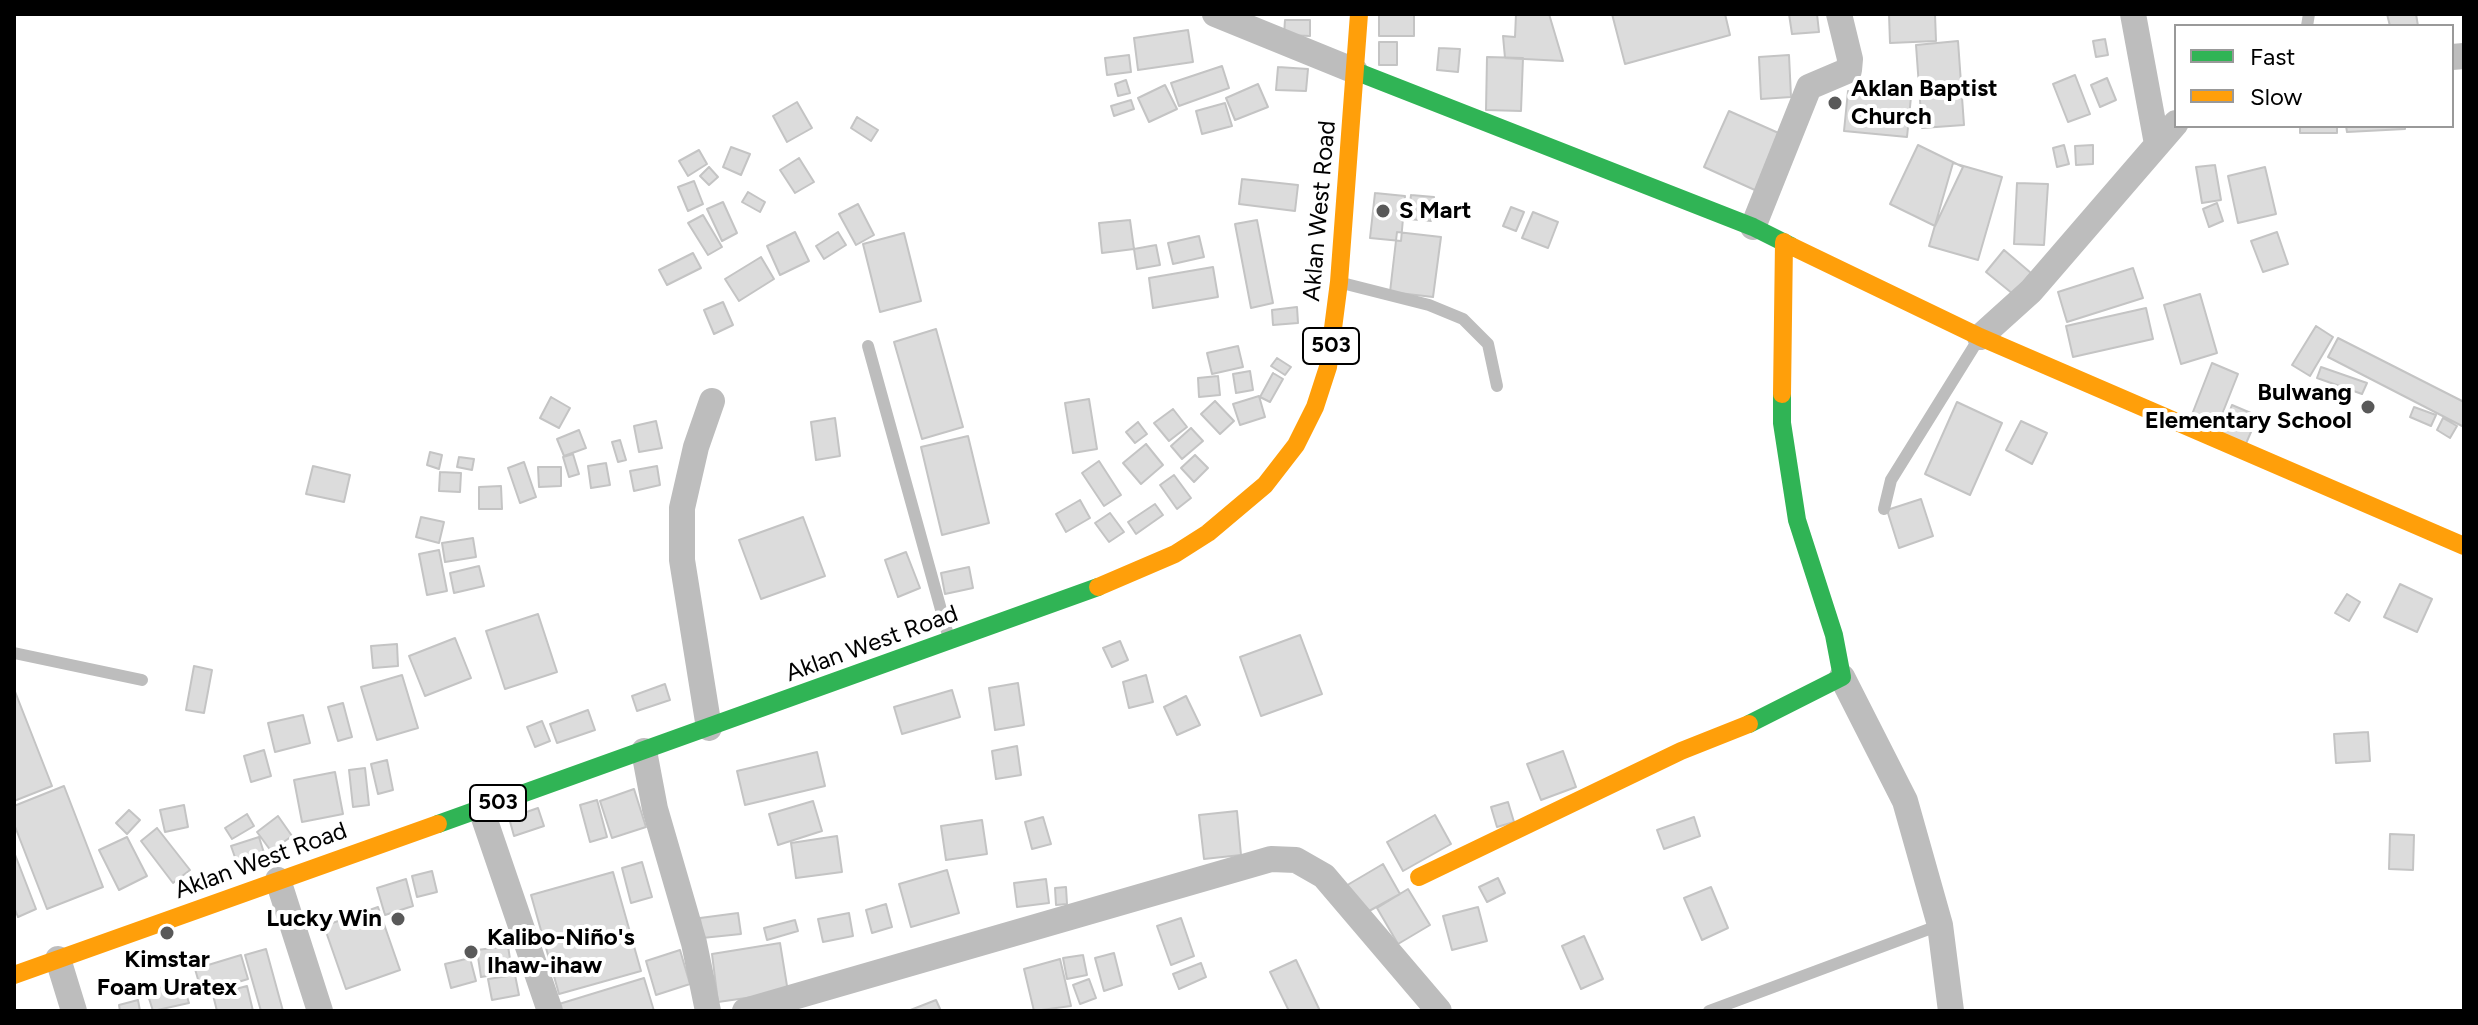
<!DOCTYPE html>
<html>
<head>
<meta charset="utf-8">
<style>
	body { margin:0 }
	#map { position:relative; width:2478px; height:1025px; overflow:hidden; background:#fff; font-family:Figtree,sans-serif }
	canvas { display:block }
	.frame { position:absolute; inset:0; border:16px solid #000; pointer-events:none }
	.legend { position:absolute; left:2174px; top:24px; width:280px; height:104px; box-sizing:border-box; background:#fff; border:2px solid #999; margin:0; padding:10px 14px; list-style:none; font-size:24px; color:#000 }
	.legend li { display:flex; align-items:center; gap:16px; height:40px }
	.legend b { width:40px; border:2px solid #999 }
</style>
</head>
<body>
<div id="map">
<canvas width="2478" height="1025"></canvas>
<div class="frame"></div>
<ul class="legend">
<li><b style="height:10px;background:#30b455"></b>Fast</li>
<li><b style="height:10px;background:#ff9f0a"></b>Slow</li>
</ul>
</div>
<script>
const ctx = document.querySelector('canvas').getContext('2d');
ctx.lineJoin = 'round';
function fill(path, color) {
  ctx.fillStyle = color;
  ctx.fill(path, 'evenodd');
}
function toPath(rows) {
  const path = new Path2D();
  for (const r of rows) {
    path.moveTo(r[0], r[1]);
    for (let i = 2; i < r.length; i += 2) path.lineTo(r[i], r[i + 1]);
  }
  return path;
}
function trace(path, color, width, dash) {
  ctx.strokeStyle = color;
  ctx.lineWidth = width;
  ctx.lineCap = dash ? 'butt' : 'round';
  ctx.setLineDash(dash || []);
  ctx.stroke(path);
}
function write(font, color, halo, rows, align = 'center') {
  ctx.font = font + ' Figtree,sans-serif';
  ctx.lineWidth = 8;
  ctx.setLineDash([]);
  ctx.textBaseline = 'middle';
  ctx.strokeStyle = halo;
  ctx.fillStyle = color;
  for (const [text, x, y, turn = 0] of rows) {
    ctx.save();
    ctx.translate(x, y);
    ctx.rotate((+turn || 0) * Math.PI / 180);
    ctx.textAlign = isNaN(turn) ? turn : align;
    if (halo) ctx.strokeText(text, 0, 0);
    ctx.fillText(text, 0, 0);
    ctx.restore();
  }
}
const building = toPath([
	[1379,14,1414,14,1414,36,1379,36,1379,14],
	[1516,14,1549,14,1563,61,1505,58,1503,36,1515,37,1516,14],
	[1612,14,1725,14,1730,35,1625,64,1612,14],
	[1789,14,1817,14,1819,32,1792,34,1789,14],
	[1889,14,1935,14,1936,41,1890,43,1889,14],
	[2387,14,2416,14,2418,26,2390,26,2387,14],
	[1285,20,1310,20,1310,36,1284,35,1285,20],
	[1188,30,1193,62,1138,70,1134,38,1188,30],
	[2105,39,2108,55,2096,57,2093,41,2105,39],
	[1958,41,1964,125,1922,128,1916,45,1958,41],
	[1379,42,1397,42,1397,65,1379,65,1379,42],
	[1439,48,1460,49,1458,72,1437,70,1439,48],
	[1129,55,1131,72,1107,75,1105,58,1129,55],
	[1789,55,1791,97,1761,99,1759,57,1789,55],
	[1487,57,1523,58,1521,111,1486,110,1487,57],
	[1222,66,1229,88,1179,106,1171,83,1222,66],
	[1278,67,1308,69,1306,91,1276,90,1278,67],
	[2075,75,2090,114,2068,122,2053,84,2075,75],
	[2107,78,2116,100,2100,107,2091,85,2107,78],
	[1126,80,1130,93,1118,96,1115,84,1126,80],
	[1258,84,1268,107,1235,120,1226,98,1258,84],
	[1165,85,1177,109,1149,122,1138,98,1165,85],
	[1848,91,1911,97,1907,137,1844,131,1848,91],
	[1131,100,1134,109,1114,116,1111,106,1131,100],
	[797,102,812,128,787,142,773,116,797,102],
	[1225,103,1232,126,1202,134,1196,111,1225,103],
	[1729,111,1783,135,1757,191,1704,167,1729,111],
	[857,117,878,130,871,141,851,128,857,117],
	[2300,126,2337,126,2337,133,2300,133,2300,126],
	[2346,126,2405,126,2405,129,2347,132,2346,126],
	[1918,145,1963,167,1935,226,1890,204,1918,145],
	[2064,145,2069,164,2057,167,2053,148,2064,145],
	[2093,145,2093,164,2076,165,2075,146,2093,145],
	[731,147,750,154,741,175,723,167,731,147],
	[699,150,707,164,688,176,679,161,699,150],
	[799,158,814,182,795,193,780,170,799,158],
	[1953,163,2002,177,1978,260,1929,246,1953,163],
	[2215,165,2221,200,2202,203,2196,167,2215,165],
	[709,167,718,177,709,185,700,176,709,167],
	[2265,167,2276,214,2238,223,2228,176,2265,167],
	[1242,179,1298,185,1295,211,1239,204,1242,179],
	[694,181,703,204,688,211,678,187,694,181],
	[2017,183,2048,184,2044,245,2014,244,2017,183],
	[748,192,765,202,760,212,742,202,748,192],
	[1375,193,1405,196,1401,241,1370,238,1375,193],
	[1411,195,1434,197,1431,221,1408,219,1411,195],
	[723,202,737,233,722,241,707,209,723,202],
	[2217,203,2223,221,2209,227,2203,209,2217,203],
	[858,204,874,235,856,245,839,214,858,204],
	[1511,207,1524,212,1516,231,1503,226,1511,207],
	[1533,212,1558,222,1548,248,1522,238,1533,212],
	[703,215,722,247,708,255,688,223,703,215],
	[1130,220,1134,249,1102,253,1099,223,1130,220],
	[1257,220,1273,303,1251,308,1235,224,1257,220],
	[795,232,809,261,780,275,767,246,795,232],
	[838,232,846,245,824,259,816,246,838,232],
	[1397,232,1441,237,1433,297,1390,292,1397,232],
	[2277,232,2288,264,2263,272,2251,241,2277,232],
	[904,233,921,301,880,312,863,244,904,233],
	[1199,236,1204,257,1173,264,1168,243,1199,236],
	[1156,245,1160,265,1137,269,1134,249,1156,245],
	[2004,250,2031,273,2013,294,1986,272,2004,250],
	[693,253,701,268,667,285,659,270,693,253],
	[761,257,774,279,739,301,725,279,761,257],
	[1213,267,1218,297,1153,308,1149,278,1213,267],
	[2133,268,2143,298,2067,322,2058,292,2133,268],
	[2200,294,2217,353,2181,364,2164,305,2200,294],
	[723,302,733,325,714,334,704,310,723,302],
	[1297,307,1298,323,1273,325,1272,310,1297,307],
	[2146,308,2153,339,2073,357,2066,326,2146,308],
	[2316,326,2333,337,2310,376,2292,365,2316,326],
	[936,329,963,427,922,439,894,342,936,329],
	[2338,338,2464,402,2464,427,2328,357,2338,338],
	[1238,346,1243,367,1212,374,1207,353,1238,346],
	[1277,358,1291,367,1285,375,1271,366,1277,358],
	[2212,363,2238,374,2217,427,2191,417,2212,363],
	[2321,367,2367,383,2362,394,2317,378,2321,367],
	[1250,371,1253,390,1236,393,1233,374,1250,371],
	[1273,373,1283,379,1270,402,1260,397,1273,373],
	[1218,376,1220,395,1199,397,1198,378,1218,376],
	[1259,396,1265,417,1240,425,1233,404,1259,396],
	[551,397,570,408,559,428,540,418,551,397],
	[1089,399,1097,449,1073,453,1065,403,1089,399],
	[1215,401,1234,421,1220,434,1201,414,1215,401],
	[1957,402,2002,423,1970,495,1925,474,1957,402],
	[2232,405,2258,416,2244,448,2219,438,2232,405],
	[2414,407,2436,415,2431,426,2410,417,2414,407],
	[1173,409,1187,427,1169,441,1154,423,1173,409],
	[835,418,840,456,816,460,811,422,835,418],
	[2443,418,2457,426,2450,438,2437,430,2443,418],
	[656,421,662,448,639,452,634,426,656,421],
	[2021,421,2047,433,2032,464,2006,450,2021,421],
	[1138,422,1147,434,1135,443,1126,432,1138,422],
	[1191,428,1203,441,1182,459,1171,446,1191,428],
	[579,430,586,448,564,456,557,439,579,430],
	[968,436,989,523,942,535,921,447,968,436],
	[620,440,626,460,618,462,612,442,620,440],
	[1146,444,1163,465,1141,484,1123,463,1146,444],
	[430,452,442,455,439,469,427,465,430,452],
	[573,454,579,474,569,477,563,457,573,454],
	[1195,455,1208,468,1194,482,1181,468,1195,455],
	[459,457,474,459,472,470,457,467,459,457],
	[1099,461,1121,495,1104,506,1082,473,1099,461],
	[524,462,536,497,520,503,508,468,524,462],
	[606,463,610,485,591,488,588,466,606,463],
	[313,466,350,475,344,502,306,494,313,466],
	[657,466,660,485,634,491,630,471,657,466],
	[538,467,561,467,561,486,539,487,538,467],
	[440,472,461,473,460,492,439,491,440,472],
	[1174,475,1191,498,1177,509,1160,485,1174,475],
	[501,486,502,509,479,509,479,487,501,486],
	[1921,499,1933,536,1899,548,1887,510,1921,499],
	[1080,500,1090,518,1066,532,1056,514,1080,500],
	[1155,504,1163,515,1136,534,1128,522,1155,504],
	[1110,513,1124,532,1109,542,1095,523,1110,513],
	[421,517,444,522,439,543,416,537,421,517],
	[803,517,825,576,761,599,739,540,803,517],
	[473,538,476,557,445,562,442,543,473,538],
	[439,550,447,591,427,595,419,554,439,550],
	[906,552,920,588,898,597,885,560,906,552],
	[479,566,484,586,454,593,450,573,479,566],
	[969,567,973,588,945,594,941,573,969,567],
	[2400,584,2432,599,2417,632,2384,617,2400,584],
	[2347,594,2360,602,2349,621,2335,613,2347,594],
	[538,614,557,672,505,689,486,631,538,614],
	[1300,635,1322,694,1261,716,1240,657,1300,635],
	[455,638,471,678,425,696,409,656,455,638],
	[1120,641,1128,660,1112,667,1103,648,1120,641],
	[397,644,398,666,373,668,371,646,397,644],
	[194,666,212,670,204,713,186,710,194,666],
	[402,675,418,728,377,740,361,687,402,675],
	[1146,675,1153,702,1129,708,1123,682,1146,675],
	[1018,683,1024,725,995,730,989,688,1018,683],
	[665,684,670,700,637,711,632,696,665,684],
	[14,689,52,786,14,801,14,689],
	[952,690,960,717,902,734,894,707,952,690],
	[1186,696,1200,725,1177,735,1164,707,1186,696],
	[343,703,352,737,338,741,328,707,343,703],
	[588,710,595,730,557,743,550,724,588,710],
	[303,715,310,743,275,752,268,723,303,715],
	[542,721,550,741,535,747,527,727,542,721],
	[2368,732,2370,761,2336,763,2334,734,2368,732],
	[1017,746,1021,775,996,779,992,751,1017,746],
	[264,750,271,776,251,782,244,756,264,750],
	[1563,751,1576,787,1541,800,1527,764,1563,751],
	[817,752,825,786,745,805,737,771,817,752],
	[387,760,393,790,378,794,371,764,387,760],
	[365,768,369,805,353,807,349,770,365,768],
	[335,772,343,814,302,822,294,780,335,772],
	[64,786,103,887,47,909,14,824,14,806,64,786],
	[634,789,646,827,612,838,600,801,634,789],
	[597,800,607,837,590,842,580,805,597,800],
	[813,801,822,831,778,845,769,814,813,801],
	[1508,802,1514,822,1497,827,1491,807,1508,802],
	[184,805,188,827,165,832,160,810,184,805],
	[538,808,544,826,514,836,509,818,538,808],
	[129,810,140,820,127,834,116,823,129,810],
	[1237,811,1241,855,1204,859,1199,815,1237,811],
	[247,814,254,826,232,839,225,828,247,814],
	[1435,815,1451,844,1403,871,1387,842,1435,815],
	[278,816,292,836,271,851,257,832,278,816],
	[1043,817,1051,844,1032,849,1025,822,1043,817],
	[1694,817,1700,836,1664,849,1657,830,1694,817],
	[982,820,987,854,946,860,941,826,982,820],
	[157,828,190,870,173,883,141,841,157,828],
	[2390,834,2414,835,2413,870,2389,869,2390,834],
	[837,836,842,872,796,878,791,843,837,836],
	[127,837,147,876,119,890,99,850,127,837],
	[259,837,264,853,237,863,231,846,259,837],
	[14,852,36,909,18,917,14,907,14,852],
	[642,862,652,897,631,903,622,868,642,862],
	[1383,864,1400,894,1360,916,1344,887,1383,864],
	[947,870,959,913,911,927,899,884,947,870],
	[432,871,437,892,417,897,412,876,432,871],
	[613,872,641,971,559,994,531,895,613,872],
	[1498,878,1505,893,1487,902,1479,887,1498,878],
	[406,879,413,906,385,915,377,888,406,879],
	[1046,879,1049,903,1017,907,1014,883,1046,879],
	[1066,887,1067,904,1056,905,1055,888,1066,887],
	[1711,887,1728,928,1702,940,1684,898,1711,887],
	[1408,889,1430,925,1398,944,1377,908,1408,889],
	[886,904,892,927,872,933,866,910,886,904],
	[378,907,400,970,346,989,324,926,378,907],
	[1478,907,1487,941,1452,950,1443,916,1478,907],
	[738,913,741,934,702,938,700,918,738,913],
	[849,913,853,936,823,942,818,919,849,913],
	[1181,918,1194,956,1171,965,1157,926,1181,918],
	[795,920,798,931,767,940,764,928,795,920],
	[1584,936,1603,979,1581,989,1562,946,1584,936],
	[780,943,788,992,718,1002,712,954,780,943],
	[508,946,512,972,481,977,477,950,508,946],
	[266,949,283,1011,261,1011,245,955,266,949],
	[680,950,690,984,656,995,646,961,680,950],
	[1114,953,1122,985,1104,991,1095,958,1114,953],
	[241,955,248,979,202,993,195,969,241,955],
	[1083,955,1087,975,1067,979,1063,958,1083,955],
	[470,958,476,981,451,988,445,964,470,958],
	[1060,959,1071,1006,1034,1011,1024,969,1060,959],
	[1296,960,1320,1011,1289,1011,1270,972,1296,960],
	[1201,963,1206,977,1179,989,1173,974,1201,963],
	[515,975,519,995,492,1000,488,979,515,975],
	[644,978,654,1011,561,1011,559,1004,644,978],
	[1089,979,1096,998,1080,1004,1073,985,1089,979],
	[182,981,189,1003,153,1011,147,992,182,981],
	[247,986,253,1011,217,1011,213,995,247,986],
	[138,1000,140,1011,120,1011,119,1005,138,1000],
	[936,1000,941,1011,908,1011,936,1000]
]);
const lane = toPath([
	[2307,26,2309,14],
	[1346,284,1429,305,1463,319,1488,344,1497,386],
	[868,346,948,635],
	[1884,509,1891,480,1978,340],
	[14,653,142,680],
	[1709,1011,1940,925]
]);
const street = toPath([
	[1215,14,1355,71],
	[2133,14,2157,144],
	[2452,57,2464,56],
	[1753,227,1809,87,1849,70,1850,59,1839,14],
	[1980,337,2031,291,2176,123],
	[1842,677,1905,801,1940,925,1951,1011],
	[709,728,682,560,682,508,696,447,712,401],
	[644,751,655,809,694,943,708,1011],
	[481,809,550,1011],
	[278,880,320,1011],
	[58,959,74,1011],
	[745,1011,1271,859,1296,860,1324,876,1439,1011]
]);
const fast = toPath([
	[1355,71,1753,227,1791,246],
	[1749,724,1842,677,1834,635,1797,520,1782,423,1782,394],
	[438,824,1098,587]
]);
const slow = toPath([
	[1791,246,1980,337,2464,546],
	[1782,394,1784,242],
	[1098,587,1175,554,1208,533,1265,485,1296,445,1315,407,1328,367,1339,282,1359,14],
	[1419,877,1681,751,1749,724],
	[14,975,438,824]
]);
const markers = [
	[1835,103,8,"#595959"],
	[1383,211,8,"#595959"],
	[2368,407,8,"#595959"],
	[398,919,8,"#595959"],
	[167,933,8,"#595959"],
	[471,952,8,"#595959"]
];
const shields = [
	[1331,346,56],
	[498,803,56]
];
const shieldNames = [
	["503",1331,346],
	["503",498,803]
];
const poiNames = [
	["Aklan Baptist",1851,89],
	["Church",1851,117],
	["S Mart",1399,211],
	["Bulwang",2352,393,"right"],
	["Elementary School",2352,421,"right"],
	["Lucky Win",382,919,"right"],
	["Kalibo-Niño's",487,938],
	["Ihaw-ihaw",487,966],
	["Kimstar",167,960,"center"],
	["Foam Uratex",167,988,"center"]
];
const streetNames = [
	["Aklan West Road",1320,211,-85],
	["Aklan West Road",872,644,-20],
	["Aklan West Road",261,861,-20]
];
fill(building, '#dcdcdc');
trace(building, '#c4c4c4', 2);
trace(lane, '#bdbdbd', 12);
trace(street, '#bdbdbd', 26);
trace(fast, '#30b455', 18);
trace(slow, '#ff9f0a', 18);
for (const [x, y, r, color] of markers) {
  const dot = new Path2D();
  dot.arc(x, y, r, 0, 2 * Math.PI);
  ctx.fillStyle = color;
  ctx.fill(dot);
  trace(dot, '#fff', 3);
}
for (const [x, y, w] of shields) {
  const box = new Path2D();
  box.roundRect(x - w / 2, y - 18, w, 36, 6);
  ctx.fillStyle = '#fff';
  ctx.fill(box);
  trace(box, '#000', 2);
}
write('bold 22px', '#000', null, shieldNames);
write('bold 24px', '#000', '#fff', poiNames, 'left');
write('24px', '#000', '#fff', streetNames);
</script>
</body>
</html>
